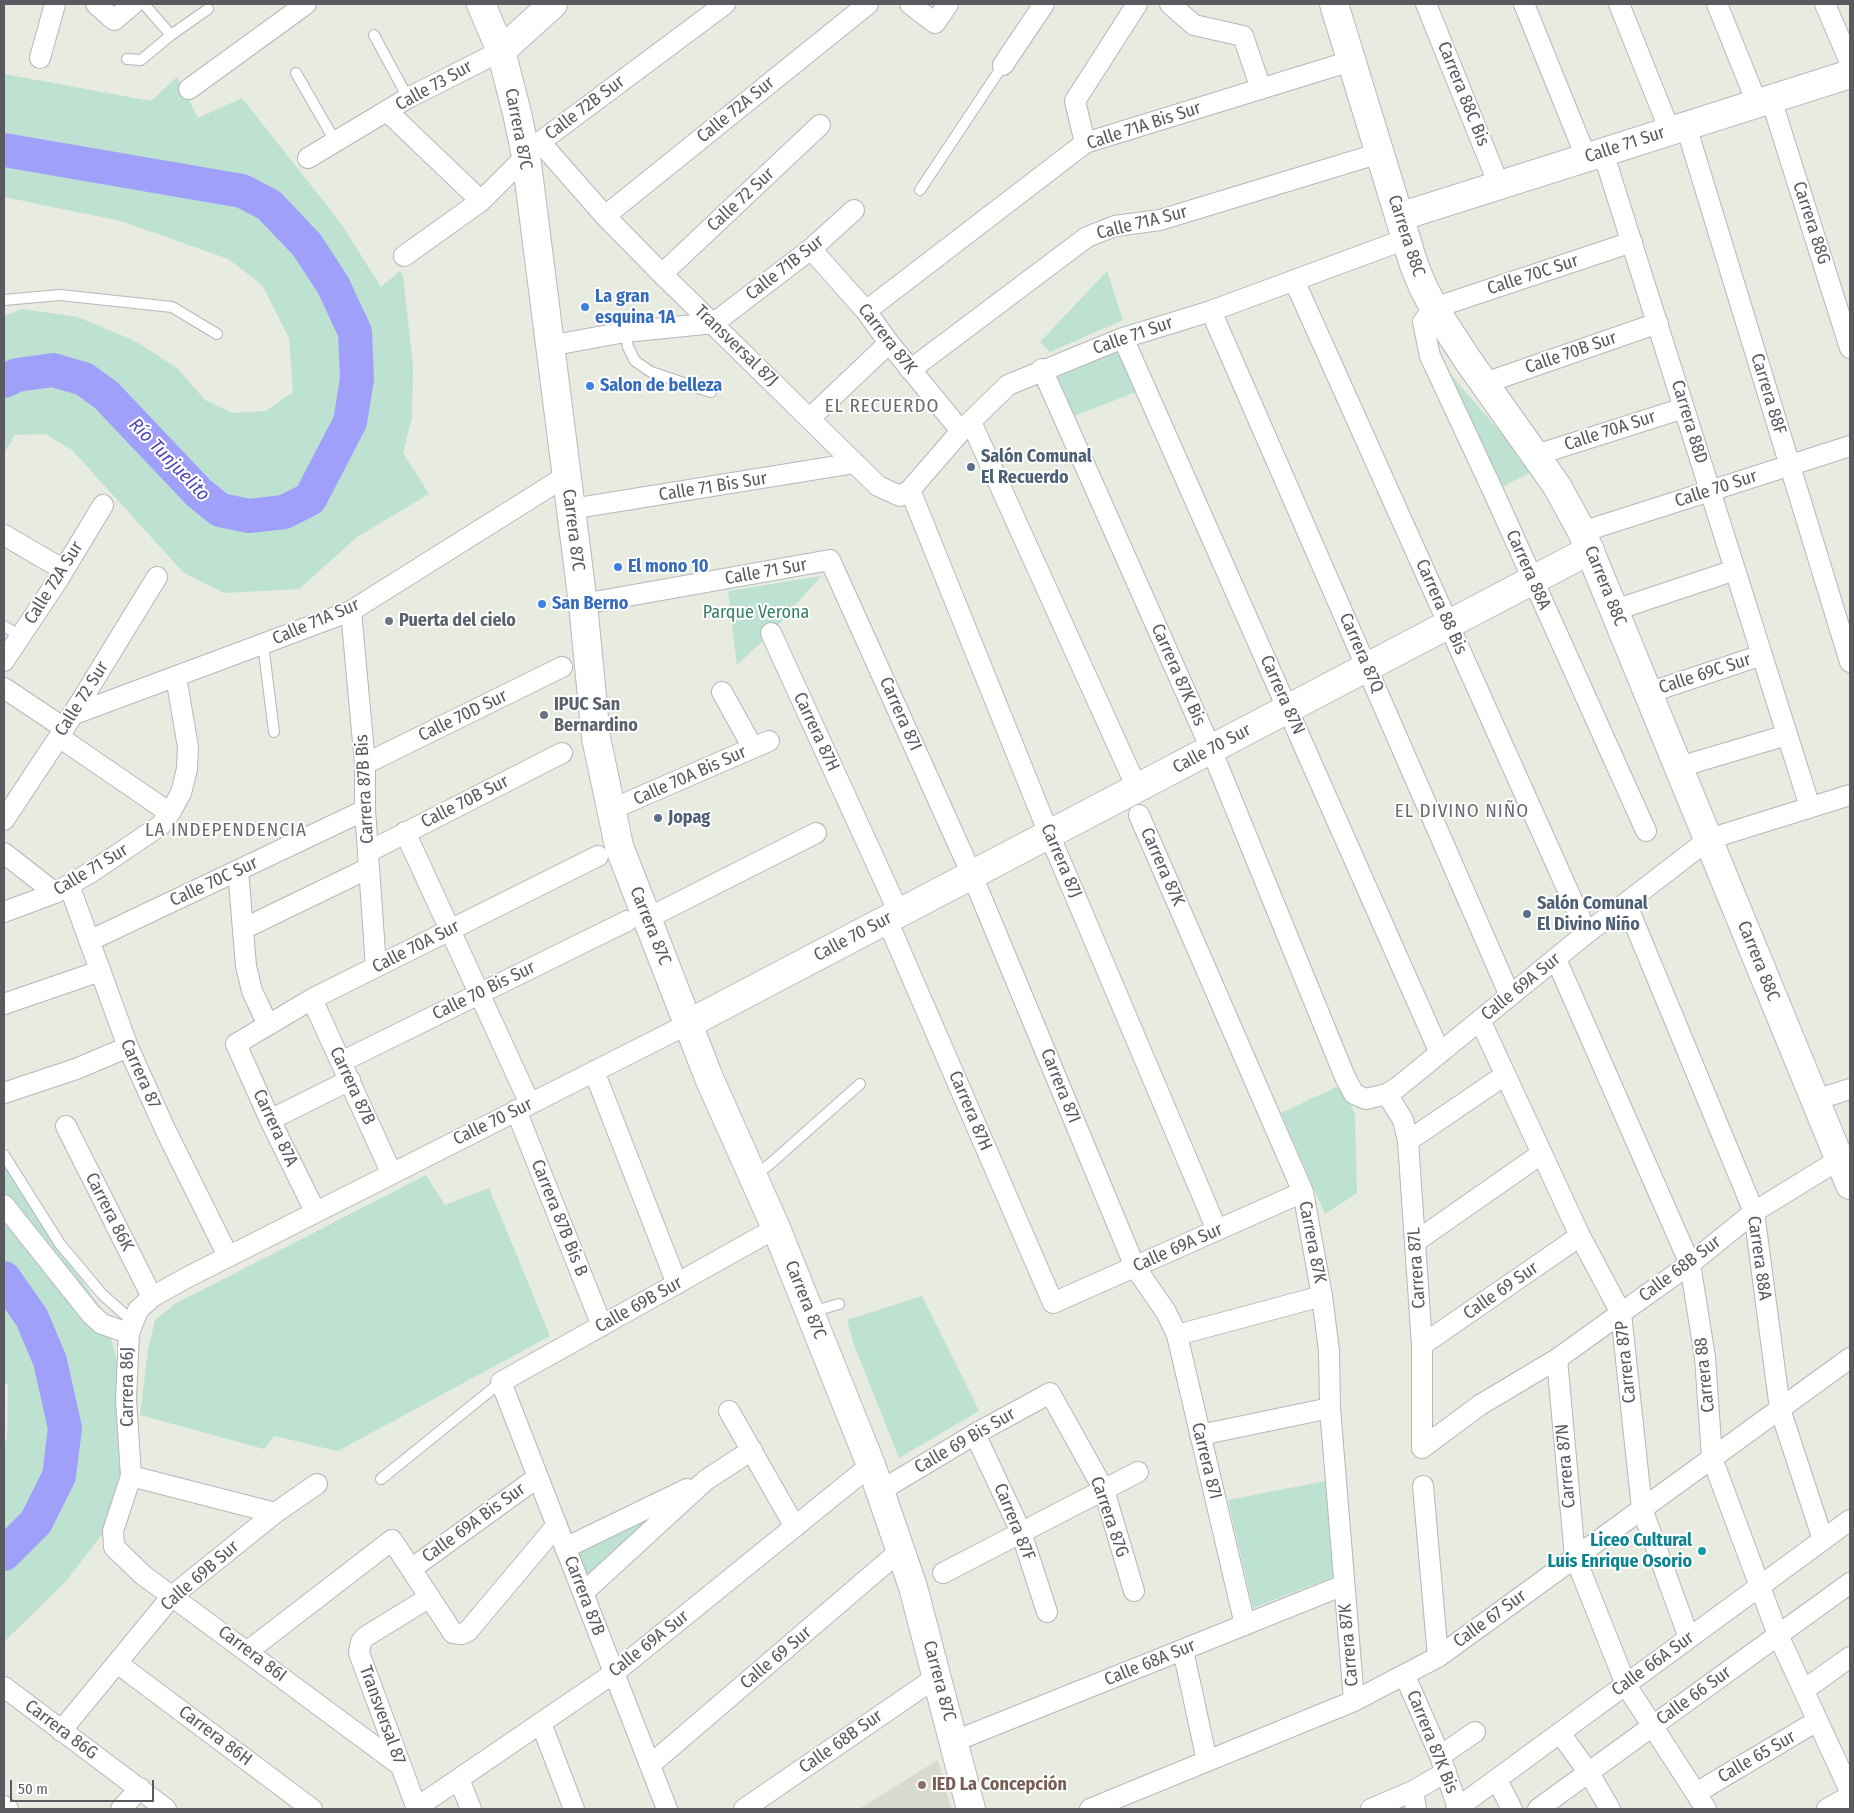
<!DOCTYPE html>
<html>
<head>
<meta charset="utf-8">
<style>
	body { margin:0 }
	#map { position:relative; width:1854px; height:1813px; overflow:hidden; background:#e7ebe0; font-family:"Fira Sans Condensed",sans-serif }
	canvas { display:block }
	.frame { position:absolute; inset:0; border:5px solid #5a5960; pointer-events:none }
	.scale { position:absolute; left:10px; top:1780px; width:144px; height:22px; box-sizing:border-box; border:2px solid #5a5960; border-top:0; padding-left:6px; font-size:15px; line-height:18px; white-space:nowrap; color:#5a5960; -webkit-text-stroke:4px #fff; paint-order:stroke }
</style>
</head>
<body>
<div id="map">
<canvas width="1854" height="1813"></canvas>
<div class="frame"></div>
<div class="scale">50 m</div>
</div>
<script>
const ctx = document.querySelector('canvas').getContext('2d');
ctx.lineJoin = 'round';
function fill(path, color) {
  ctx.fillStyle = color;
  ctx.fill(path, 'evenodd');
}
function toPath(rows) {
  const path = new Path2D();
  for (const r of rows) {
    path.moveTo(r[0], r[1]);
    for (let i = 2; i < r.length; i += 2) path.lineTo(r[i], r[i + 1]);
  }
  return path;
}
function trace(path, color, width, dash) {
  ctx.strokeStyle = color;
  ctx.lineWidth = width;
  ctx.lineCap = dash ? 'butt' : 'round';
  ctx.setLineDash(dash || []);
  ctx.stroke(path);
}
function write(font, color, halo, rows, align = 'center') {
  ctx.font = font + ' "Fira Sans Condensed",sans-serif';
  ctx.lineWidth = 4;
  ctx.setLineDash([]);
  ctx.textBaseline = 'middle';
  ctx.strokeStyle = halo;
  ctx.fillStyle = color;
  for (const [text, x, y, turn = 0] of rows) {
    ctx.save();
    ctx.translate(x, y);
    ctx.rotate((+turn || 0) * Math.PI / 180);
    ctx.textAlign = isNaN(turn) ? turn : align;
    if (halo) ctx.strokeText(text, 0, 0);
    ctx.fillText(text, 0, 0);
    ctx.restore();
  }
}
const education = toPath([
	[938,1760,951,1809,859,1809]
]);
const green = toPath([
	[4,74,151,101,177,77,198,118,242,98,340,222,381,287,400,271,403,276,413,365,412,417,403,453,429,494,357,537,299,589,224,593,183,572,72,450,45,434,15,435,4,453,4,316,22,309,78,317,135,341,177,368,205,400,232,413,266,411,293,392,289,338,262,285,228,259,121,221,4,197],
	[1107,271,1123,320,1050,352,1040,342],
	[1117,348,1136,392,1074,416,1055,374],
	[1439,361,1534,471,1499,488],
	[821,576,771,633,737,665,728,591],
	[1341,1085,1355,1114,1357,1193,1325,1214,1281,1113],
	[4,1166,106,1316,118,1367,124,1472,110,1524,66,1581,4,1642,4,1446,7,1437,8,1384,4,1384],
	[426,1175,445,1205,489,1188,550,1336,338,1451,274,1436,264,1449,140,1415,148,1350,155,1320,175,1304],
	[922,1296,979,1411,899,1458,854,1345,847,1320],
	[1326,1481,1336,1576,1253,1608,1228,1500],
	[688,1492,587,1581,578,1553]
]);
const river = toPath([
	[4,150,242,191,269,205,307,245,333,285,355,332,357,379,350,422,310,499,284,512,249,516,220,510,199,493,106,395,84,379,53,370,17,375,4,381],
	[4,1278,32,1318,50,1361,65,1428,59,1476,36,1522,4,1554]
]);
const lane = toPath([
	[144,4,171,35],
	[374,35,408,98],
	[127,59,141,60,171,35,208,9],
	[296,73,335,141],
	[920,190,1003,65],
	[4,300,60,295,172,307,217,334],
	[625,332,628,347,635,361,651,372,711,392],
	[4,626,20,636],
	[263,644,274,732],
	[4,1155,60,1244,102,1294,132,1321],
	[754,1176,770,1164,860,1084],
	[811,1312,839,1304],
	[381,1479,501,1382]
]);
const street = toPath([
	[96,4,114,20,133,4],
	[910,4,935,23,948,4],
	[1170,4,1194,25,1243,36,1261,89],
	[1426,4,1499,185],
	[1524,4,1586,157],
	[1619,4,1670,131],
	[1717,4,1757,103],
	[1825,4,1850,62],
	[40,58,55,4],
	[1003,65,1044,4],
	[189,89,306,4],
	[1771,99,1850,348],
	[388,112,481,201],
	[1686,126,1850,662],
	[540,142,605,216,662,274,878,486,900,496,910,490,961,431,1008,385,1123,338,1211,311,1406,239],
	[1085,143,1075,101,1137,4],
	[1603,152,1810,807],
	[308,158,408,98,501,51],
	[605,216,868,4],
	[1632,242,1434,308,1423,322,1430,356,1493,491,1646,831],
	[811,249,866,311,889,343,961,431],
	[404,256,481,201,540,142,725,4],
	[662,274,820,125],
	[1294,280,1587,933],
	[866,311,1085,143,1351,61],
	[1211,311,1510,996],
	[1123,338,1440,1053],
	[549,346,625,332,714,323,811,249,854,210],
	[1042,369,1211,749,1345,1077,1354,1094,1366,1099,1387,1094,1398,1087,1587,933,1709,839,1850,795],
	[910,370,1087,237,1115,226,1160,220,1380,153],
	[1485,383,1658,323],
	[810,418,889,343],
	[971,422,1137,788],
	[1536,455,1684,408],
	[910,490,1049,834,1217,1230],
	[571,509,855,463],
	[1582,532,1850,446],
	[4,535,64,570],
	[583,604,830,560,972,875,1135,1267,1166,1312,1177,1335,1245,1625],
	[1615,610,1735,570],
	[351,611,365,764,365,810,376,967],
	[771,633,899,913],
	[4,661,56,583,103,505],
	[4,688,64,728],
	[722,692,753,748],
	[1648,693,1762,655],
	[72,715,351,611,566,476],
	[59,737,170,813],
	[365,764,562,667],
	[1679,767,1787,735],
	[610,810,769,741],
	[1139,815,1303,1192,1322,1296,1329,1351,1330,1408,1354,1701],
	[4,820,59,737,157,577],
	[405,832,530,1104],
	[368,852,562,753],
	[4,853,55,893],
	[238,870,246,966,252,991,268,1025],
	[69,885,128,1047,165,1129,228,1256],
	[1626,903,1754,1212,1780,1409,1823,1540],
	[4,912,55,893,93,871,161,825,170,813,181,793,187,769,188,747,176,677],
	[648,918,816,833],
	[887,920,1053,1303,1303,1192],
	[243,929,369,868],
	[89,941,365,810],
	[1556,959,1690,1264,1705,1357,1712,1458,1778,1635,1850,1791],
	[312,999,391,1172],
	[4,1004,100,971],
	[1480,1020,1580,1236,1621,1313,1642,1509,1689,1638],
	[341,1062,627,921],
	[594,1071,677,1284],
	[4,1093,76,1069,128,1047],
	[1387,1094,1403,1120,1408,1141,1422,1345,1422,1448],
	[1815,1100,1850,1089],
	[516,1110,602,1326],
	[270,1120,350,1080],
	[66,1126,152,1297],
	[1408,1141,1505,1075],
	[4,1205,91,1314,102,1324,129,1333,126,1399,131,1476,113,1531,114,1547,143,1575,401,1766],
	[315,1211,270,1120,236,1044,312,999,598,856],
	[1415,1242,1541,1154],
	[129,1333,138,1310,152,1297,186,1278,688,1024],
	[1177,1335,1322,1296],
	[1422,1345,1580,1236],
	[1557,1359,1575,1557,1626,1685,1706,1809],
	[729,1411,795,1527],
	[975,1434,1021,1532,1047,1612],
	[1200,1435,1330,1408],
	[1422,1448,1480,1405,1557,1359,1621,1313,1690,1264,1754,1212,1840,1159],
	[131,1476,275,1513],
	[1423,1486,1438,1657],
	[880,1491,975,1434,1050,1393,1104,1490,1134,1591],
	[565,1548,687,1489],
	[411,1569,538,1477],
	[943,1573,1138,1472],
	[583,1593,706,1480,752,1450],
	[1183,1650,1207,1761],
	[248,1651,392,1540,453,1633,462,1634,468,1631,557,1525],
	[117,1663,312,1809],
	[1405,1676,1440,1756,1458,1808],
	[4,1687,166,1809],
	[1804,1690,1850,1657],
	[541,1723,574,1809],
	[61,1731,172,1596,275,1513,317,1484],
	[1560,1733,1589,1773,1610,1809],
	[955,1741,1344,1585],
	[1440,1756,1475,1732],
	[650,1765,901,1550],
	[459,1779,471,1809],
	[1497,1780,1512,1809],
	[1413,1791,1416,1809],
	[1696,1793,1817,1721],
	[4,1806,8,1809],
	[416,1808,614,1673,871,1465],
	[121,1809,140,1788],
	[417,1809,359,1653,361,1642,365,1637,430,1597],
	[667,1809,501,1382,776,1228],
	[744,1809,938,1676],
	[1090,1809,1354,1701,1438,1657,1850,1358],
	[1371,1809,1413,1791,1446,1772],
	[1456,1809,1850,1520],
	[1538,1809,1850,1583],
	[1827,1809,1850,1796]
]);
const secondary = toPath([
	[481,4,501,51,517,113,526,156,583,604,596,738,619,846,709,1078,776,1228,871,1465,913,1587,971,1809],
	[1334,4,1414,265,1423,287,1434,308,1467,359,1557,486,1582,532,1850,1185],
	[501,51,553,4],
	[1399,217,1850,74],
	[688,1024,1590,550]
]);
const markers = [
	[585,307,5,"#3f7fe0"],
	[590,386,5,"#3f7fe0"],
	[971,467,5,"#5c6f8a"],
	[618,567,5,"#3f7fe0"],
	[542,604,5,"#3f7fe0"],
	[389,621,5,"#6b7280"],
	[544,715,5,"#6b7280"],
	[658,818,5,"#5c6f8a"],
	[1527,914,5,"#5c6f8a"],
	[1702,1551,5,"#0f9aa8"],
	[922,1785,5,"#8d6e63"]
];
const streetNames = [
	["Calle 73 Sur",434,86,-29],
	["Carrera 88C Bis",1463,94,68],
	["Calle 72B Sur",585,108,-37],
	["Calle 72A Sur",736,110,-39],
	["Calle 71A Bis Sur",1144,126,-18],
	["Carrera 87C",518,129,79],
	["Calle 71 Sur",1625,145,-18],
	["Calle 72 Sur",741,200,-43],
	["Calle 71A Sur",1142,223,-14],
	["Carrera 88G",1811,223,72],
	["Carrera 88C",1406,236,72],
	["Calle 71B Sur",785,268,-38],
	["Calle 70C Sur",1533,275,-18],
	["Calle 71 Sur",1133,336,-19],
	["Carrera 87K",887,339,52],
	["Transversal 87J",736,346,44],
	["Calle 70B Sur",1571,353,-19],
	["Carrera 88F",1768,394,73],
	["Carrera 88D",1689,422,73],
	["Calle 70A Sur",1610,431,-18],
	["Calle 71 Bis Sur",713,487,-9],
	["Calle 70 Sur",1716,489,-18],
	["Carrera 87C",573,530,83],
	["Carrera 88A",1528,570,66],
	["Calle 71 Sur",766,572,-10],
	["Calle 72A Sur",54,583,-58],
	["Carrera 88C",1605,586,68],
	["Carrera 88 Bis",1441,607,66],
	["Calle 71A Sur",316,622,-23],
	["Carrera 87Q",1361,653,66],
	["Calle 69C Sur",1705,674,-18],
	["Carrera 87K Bis",1178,675,66],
	["Carrera 87N",1282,695,66],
	["Calle 72 Sur",82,699,-58],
	["Carrera 87I",900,714,66],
	["Calle 70D Sur",463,716,-26],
	["Carrera 87H",816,732,65],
	["Calle 70 Sur",1212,749,-28],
	["Calle 70A Bis Sur",690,776,-24],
	["Carrera 87B Bis",365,789,-93],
	["Calle 70B Sur",465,802,-27],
	["Carrera 87J",1061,861,67],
	["Carrera 87K",1162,867,66],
	["Calle 71 Sur",91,870,-31],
	["Calle 70C Sur",214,882,-25],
	["Carrera 87C",650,926,68],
	["Calle 70 Sur",853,937,-28],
	["Calle 70A Sur",416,947,-27],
	["Carrera 88C",1758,961,68],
	["Calle 69A Sur",1521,987,-39],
	["Calle 70 Bis Sur",484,991,-26],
	["Carrera 87",140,1074,66],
	["Carrera 87B",352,1086,65],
	["Carrera 87I",1060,1086,68],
	["Carrera 87H",970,1111,67],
	["Calle 70 Sur",493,1122,-26],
	["Carrera 87A",275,1128,65],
	["Carrera 86K",109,1212,63],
	["Carrera 87B Bis B",559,1218,68],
	["Carrera 87K",1312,1242,79],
	["Calle 69A Sur",1178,1248,-24],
	["Carrera 88A",1759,1258,82],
	["Carrera 87L",1417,1268,-94],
	["Calle 68B Sur",1680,1269,-37],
	["Calle 69 Sur",1501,1291,-35],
	["Carrera 87C",805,1300,68],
	["Calle 69B Sur",639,1305,-29],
	["Carrera 87P",1626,1362,-96],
	["Carrera 88",1705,1375,-96],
	["Carrera 86J",128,1387,-90],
	["Calle 69 Bis Sur",965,1441,-30],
	["Carrera 87I",1206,1461,76],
	["Carrera 87N",1566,1466,-95],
	["Carrera 87G",1109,1517,71],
	["Carrera 87F",1014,1522,68],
	["Calle 69A Bis Sur",474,1523,-36],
	["Calle 69B Sur",200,1576,-41],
	["Carrera 87B",584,1596,69],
	["Calle 67 Sur",1490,1619,-36],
	["Calle 69A Sur",649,1644,-38],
	["Carrera 87K",1349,1645,-95],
	["Carrera 86I",252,1654,37],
	["Calle 69 Sur",776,1658,-40],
	["Calle 68A Sur",1150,1663,-22],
	["Calle 66A Sur",1653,1664,-36],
	["Carrera 87C",939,1681,75],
	["Calle 66 Sur",1694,1696,-36],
	["Transversal 87",382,1715,70],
	["Carrera 86G",61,1730,37],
	["Carrera 86H",215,1736,37],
	["Calle 68B Sur",841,1742,-35],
	["Carrera 87K Bis",1432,1742,68],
	["Calle 65 Sur",1757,1757,-30]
];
const shopNames = [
	["La gran",595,297],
	["esquina 1A",595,318],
	["Salon de belleza",600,386],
	["El mono 10",628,567],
	["San Berno",552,604]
];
const serviceNames = [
	["Salón Comunal",981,457],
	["El Recuerdo",981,478],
	["Jopag",668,818],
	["Salón Comunal",1537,904],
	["El Divino Niño",1537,925]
];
const parkNames = [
	["Parque Verona",756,613]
];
const worshipNames = [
	["Puerta del cielo",399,621],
	["IPUC San",554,705],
	["Bernardino",554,726]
];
const cultureNames = [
	["Liceo Cultural",1692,1541],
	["Luis Enrique Osorio",1692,1562]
];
const educationNames = [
	["IED La Concepción",932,1785]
];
const neighbourhoodNames = [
	["EL RECUERDO",882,407],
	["EL DIVINO NIÑO",1462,812],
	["LA INDEPENDENCIA",226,831]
];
const waterNames = [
	["Río Tunjuelito",169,460,46]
];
fill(education, '#d7dbce');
fill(green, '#bde2d2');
trace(river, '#a0a0fb', 34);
trace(lane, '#b7b6bc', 12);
trace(street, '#b7b6bc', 22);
trace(secondary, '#bab9c1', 30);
trace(lane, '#fff', 10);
trace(street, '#fff', 20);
trace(secondary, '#fff', 28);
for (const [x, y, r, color] of markers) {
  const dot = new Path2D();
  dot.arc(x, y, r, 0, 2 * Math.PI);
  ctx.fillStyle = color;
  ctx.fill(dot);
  trace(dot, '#fff', 2);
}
write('18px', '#5a5960', '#fff', streetNames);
write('bold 18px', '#366cbe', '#fff', shopNames, 'left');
write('bold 18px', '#4e5e75', '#fff', serviceNames, 'left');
write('18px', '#378164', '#fff', parkNames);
write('bold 18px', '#5b616d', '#fff', worshipNames, 'left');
write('bold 18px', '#0d838f', '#fff', cultureNames, 'right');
write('bold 18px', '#785e54', '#fff', educationNames, 'left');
ctx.letterSpacing = '1px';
write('19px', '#6a6a72', '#fff', neighbourhoodNames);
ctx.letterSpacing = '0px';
write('italic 19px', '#4e45bc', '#fff', waterNames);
</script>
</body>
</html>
